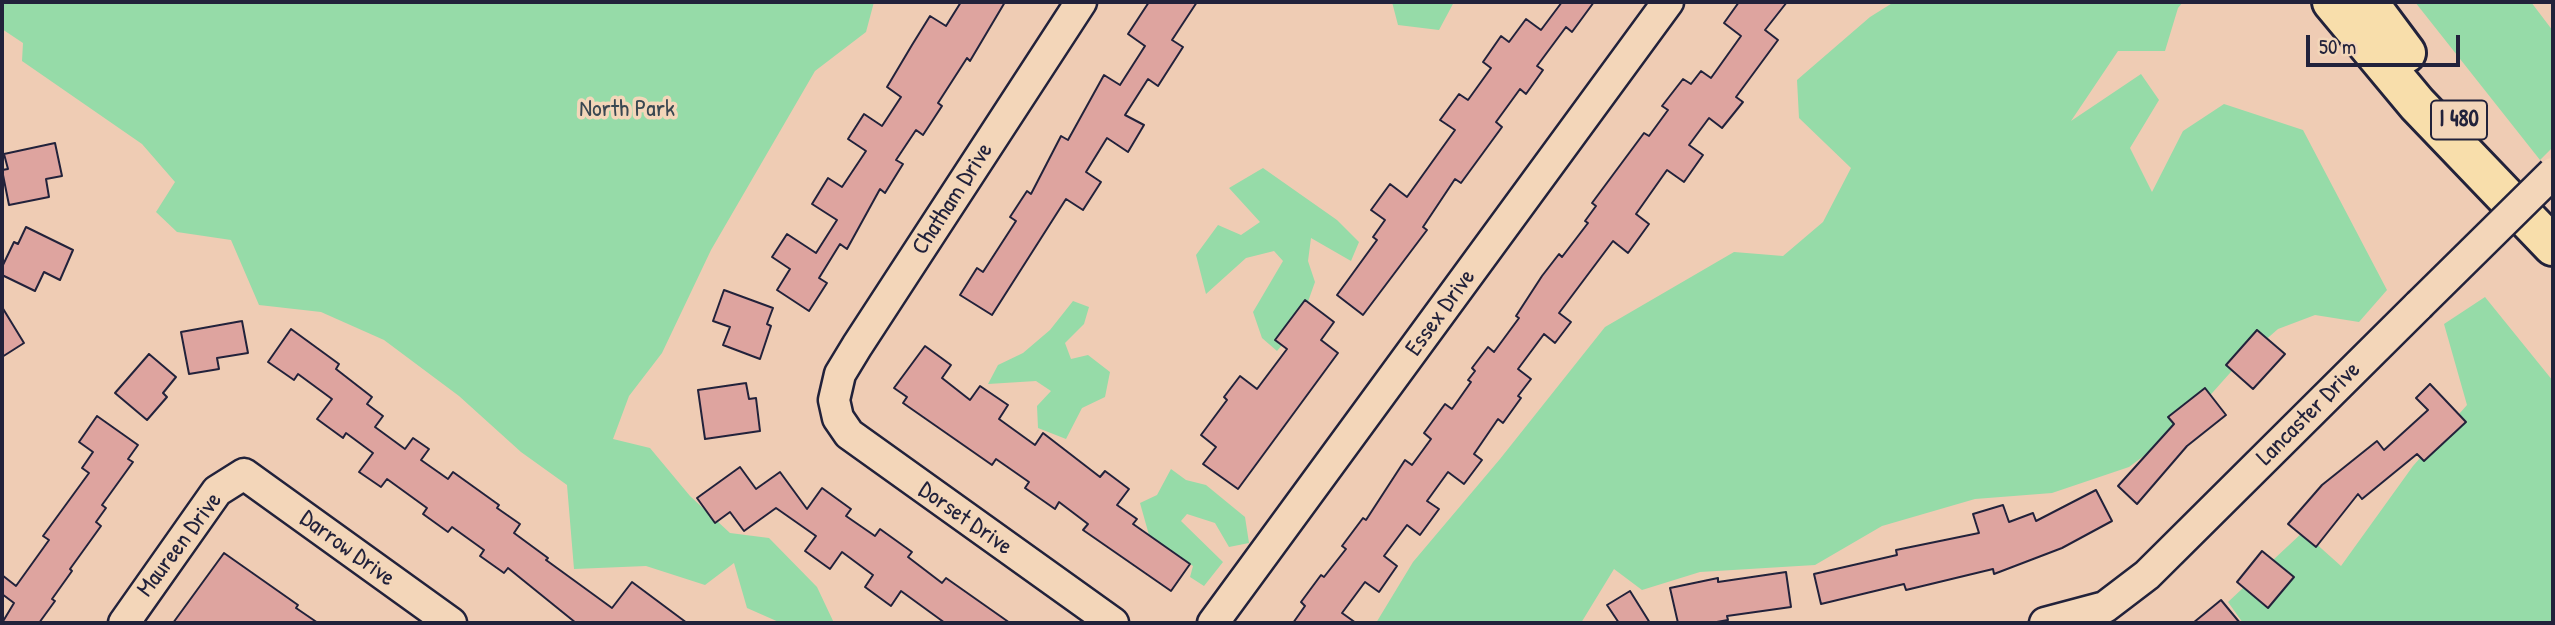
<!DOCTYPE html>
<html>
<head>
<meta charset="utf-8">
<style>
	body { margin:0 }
	#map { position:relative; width:2555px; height:625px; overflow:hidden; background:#efccb4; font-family:"Patrick Hand",sans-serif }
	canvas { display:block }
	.frame { position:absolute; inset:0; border:4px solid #22223b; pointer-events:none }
	.scale { position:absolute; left:2306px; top:35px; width:154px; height:32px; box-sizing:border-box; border:4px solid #22223b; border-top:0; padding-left:9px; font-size:21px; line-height:24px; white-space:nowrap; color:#22223b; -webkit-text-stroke:5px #f3d6b9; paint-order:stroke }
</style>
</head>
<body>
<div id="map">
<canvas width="2555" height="625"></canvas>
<div class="frame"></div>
<div class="scale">50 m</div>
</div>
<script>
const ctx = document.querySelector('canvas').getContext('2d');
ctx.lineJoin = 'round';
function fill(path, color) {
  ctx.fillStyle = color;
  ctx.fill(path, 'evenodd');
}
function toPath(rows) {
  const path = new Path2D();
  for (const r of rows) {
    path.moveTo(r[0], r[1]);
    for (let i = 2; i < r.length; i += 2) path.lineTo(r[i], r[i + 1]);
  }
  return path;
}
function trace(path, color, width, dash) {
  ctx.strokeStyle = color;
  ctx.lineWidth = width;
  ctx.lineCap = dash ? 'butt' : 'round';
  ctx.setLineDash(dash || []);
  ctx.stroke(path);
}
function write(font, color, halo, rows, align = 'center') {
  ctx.font = font + ' "Patrick Hand",sans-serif';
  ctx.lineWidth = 7;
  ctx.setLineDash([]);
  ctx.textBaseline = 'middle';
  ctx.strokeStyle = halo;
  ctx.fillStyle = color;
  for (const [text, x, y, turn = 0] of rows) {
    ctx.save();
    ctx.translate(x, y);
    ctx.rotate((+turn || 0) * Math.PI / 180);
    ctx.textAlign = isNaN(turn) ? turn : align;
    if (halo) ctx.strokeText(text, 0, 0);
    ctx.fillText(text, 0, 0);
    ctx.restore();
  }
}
const green = toPath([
	[2,2,874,2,866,32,815,71,711,250,662,353,629,396,613,439,650,448,690,496,730,533,769,538,817,587,834,623,781,623,747,608,734,563,705,585,646,566,574,569,567,485,521,452,459,396,384,340,321,312,259,305,231,240,177,232,156,212,175,182,142,144,22,61,23,43,2,29],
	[1392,2,1454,2,1439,30,1398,25],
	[1894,2,2183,2,2178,8,2165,51,2118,51,2071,121,2141,74,2159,100,2130,148,2152,192,2183,131,2224,104,2303,130,2387,290,2359,322,2315,315,2278,329,2238,364,2180,429,2129,467,2052,493,1975,499,1882,526,1815,565,1700,572,1642,590,1614,569,1581,623,1376,623,1413,562,1500,459,1605,327,1734,252,1783,256,1823,222,1851,168,1799,118,1797,80,1870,17],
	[2415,2,2531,2,2553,31,2553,147,2540,160],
	[1263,168,1337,220,1359,242,1351,261,1311,238,1308,261,1315,282,1300,324,1277,351,1262,338,1253,312,1283,261,1274,251,1246,258,1206,294,1196,255,1218,225,1241,235,1260,222,1229,188],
	[2485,297,2553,381,2553,623,2243,623,2228,602,2303,532,2341,566,2413,466,2467,405,2444,324],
	[1073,301,1089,307,1084,324,1065,343,1071,359,1088,355,1110,372,1105,397,1082,408,1066,439,1038,428,1037,406,1051,391,1036,381,988,384,998,365,1023,353,1050,330],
	[1171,469,1186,480,1206,485,1245,517,1249,543,1229,547,1215,523,1187,514,1181,521,1223,562,1204,586,1190,577,1193,566,1149,535,1140,503,1157,495]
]);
const building = toPath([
	[961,2,1005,2,970,61,967,58,938,103,942,106,923,135,916,130,896,160,903,164,885,193,880,189,847,249,840,244,819,278,827,283,809,311,777,290,790,269,772,257,787,234,816,253,837,220,812,204,828,178,842,187,866,151,848,139,864,114,882,126,901,97,887,87,912,45,930,16,946,26,961,2],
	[1149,2,1197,2,1172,40,1183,47,1158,86,1148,79,1125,115,1144,125,1128,152,1107,138,1086,172,1101,182,1083,210,1066,199,992,315,960,295,977,268,983,272,1016,221,1010,217,1027,191,1031,194,1061,136,1068,140,1104,75,1120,85,1145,46,1128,34,1149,2],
	[1562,2,1594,2,1572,32,1566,27,1537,66,1543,70,1526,94,1520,89,1496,122,1502,127,1461,183,1455,179,1423,227,1427,230,1363,315,1337,295,1377,240,1373,237,1385,220,1371,210,1390,184,1407,197,1455,130,1440,120,1459,94,1468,100,1491,68,1483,62,1501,36,1509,42,1526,19,1541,30,1562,2],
	[1739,2,1787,2,1765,30,1778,40,1736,97,1743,102,1722,128,1709,118,1689,145,1703,155,1684,182,1667,170,1636,214,1649,224,1628,253,1613,241,1559,313,1571,322,1555,343,1544,334,1518,369,1531,379,1518,396,1521,398,1503,423,1498,419,1474,454,1482,460,1464,484,1448,472,1427,501,1439,509,1420,535,1407,525,1384,556,1397,566,1379,592,1365,582,1342,613,1356,623,1293,623,1305,606,1301,602,1321,575,1324,577,1346,549,1342,546,1363,518,1366,520,1405,460,1412,465,1431,439,1424,433,1445,404,1452,409,1471,382,1468,380,1475,371,1472,368,1488,347,1494,352,1519,318,1516,316,1542,276,1559,254,1562,257,1588,223,1585,221,1596,206,1592,203,1644,133,1649,136,1668,110,1662,106,1683,79,1691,84,1701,71,1711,78,1741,36,1724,23,1739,2],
	[55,143,62,176,46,179,49,197,9,205,2,170,8,169,4,154,55,143],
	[26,227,73,250,60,280,44,272,35,291,2,275,2,267,14,242,18,244,26,227],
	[724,290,773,308,767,324,771,326,760,359,723,345,730,327,713,321,724,290],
	[1305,300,1334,322,1321,340,1338,353,1238,489,1203,464,1216,447,1201,435,1227,400,1224,397,1240,376,1257,389,1287,349,1275,340,1305,300],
	[2,307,24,343,2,357,2,307],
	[242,321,248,353,217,358,219,369,189,374,181,332,242,321],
	[291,329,339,364,336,369,372,397,367,404,383,416,375,427,405,449,413,438,429,449,421,460,448,479,453,472,499,505,497,508,520,524,514,533,548,558,546,560,612,608,632,582,687,623,576,623,508,568,504,573,480,556,484,550,452,527,448,532,423,514,427,508,387,479,381,487,359,472,373,453,346,433,343,438,317,419,332,399,298,374,294,380,268,362,291,329],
	[2257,330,2285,354,2253,389,2226,365,2257,330],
	[925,346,951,365,942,378,970,400,980,386,1008,405,999,419,1035,445,1043,433,1100,477,1105,471,1129,489,1117,505,1137,519,1133,524,1190,564,1171,591,1083,530,1088,524,1059,502,1055,509,1025,488,1029,482,996,459,992,465,903,403,907,397,894,388,925,346],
	[149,354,176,377,163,393,167,397,147,420,115,393,149,354],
	[746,383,749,399,756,398,760,431,705,439,698,390,746,383],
	[2430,384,2466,422,2424,461,2417,454,2362,499,2358,494,2316,547,2288,524,2322,485,2377,441,2384,450,2428,410,2416,398,2430,384],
	[2205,388,2226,415,2187,446,2137,504,2118,486,2174,424,2168,417,2205,388],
	[97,416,138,445,128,459,133,462,102,505,106,508,96,522,101,526,70,569,72,571,52,599,55,601,39,623,2,623,14,603,2,594,2,575,16,586,49,540,43,536,89,473,82,468,93,452,79,442,97,416],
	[740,467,756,489,780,472,807,509,822,488,851,509,846,516,875,536,880,529,912,552,908,557,942,583,946,578,1010,623,945,623,901,591,891,606,865,587,873,575,842,552,830,569,805,551,816,536,776,508,744,531,730,512,715,523,697,498,740,467],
	[2096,490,2112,521,2062,548,1994,574,1993,569,1906,590,1904,584,1821,604,1814,574,1897,555,1896,550,1979,533,1973,514,2003,505,2009,522,2033,513,2036,521,2096,490],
	[2262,551,2294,577,2268,608,2237,582,2262,551],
	[224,553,298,605,296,608,318,623,173,623,224,553],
	[1786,572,1791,607,1727,616,1728,620,1711,623,1678,623,1670,588,1718,578,1718,582,1786,572],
	[1630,591,1650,623,1619,623,1607,605,1630,591],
	[2221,600,2240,623,2193,623,2221,600]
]);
const minor = toPath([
	[1081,2,857,346,840,374,834,400,838,418,849,434,1113,623],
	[124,623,217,491,244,474,451,623],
	[1213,623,1668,2],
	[2045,623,2105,607,2147,575,2419,305]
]);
const highway = toPath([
	[2332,2,2417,104,2553,246],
	[2368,2,2406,53]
]);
const minorBridge = toPath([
	[2419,305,2553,173]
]);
const shields = [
	[2459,120,56]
];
const shieldNames = [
	["I 480",2459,120]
];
const parkNames = [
	["North Park",627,110]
];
const streetNames = [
	["Chatham Drive",953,199,-57],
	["Essex Drive",1441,313,-54],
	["Lancaster Drive",2309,414,-45],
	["Dorset Drive",965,519,35],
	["Maureen Drive",180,545,-53],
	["Darrow Drive",347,549,36]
];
fill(green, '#96dba8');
fill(building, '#dea49f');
trace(building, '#22223b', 2);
trace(minor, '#22223b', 35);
trace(highway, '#22223b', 44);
trace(minor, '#f3d6b9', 30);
trace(highway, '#f8deab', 38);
trace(minorBridge, '#22223b', 35, []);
trace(minorBridge, '#f3d6b9', 30);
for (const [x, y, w] of shields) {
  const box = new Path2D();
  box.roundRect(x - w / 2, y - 19.5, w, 39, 5);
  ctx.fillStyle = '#f3d6b9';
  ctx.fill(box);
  trace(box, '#22223b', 2);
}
write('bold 23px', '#22223b', null, shieldNames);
write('24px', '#394751', '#f3d6b9', parkNames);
write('24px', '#22223b', '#f3d6b9', streetNames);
</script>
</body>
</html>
